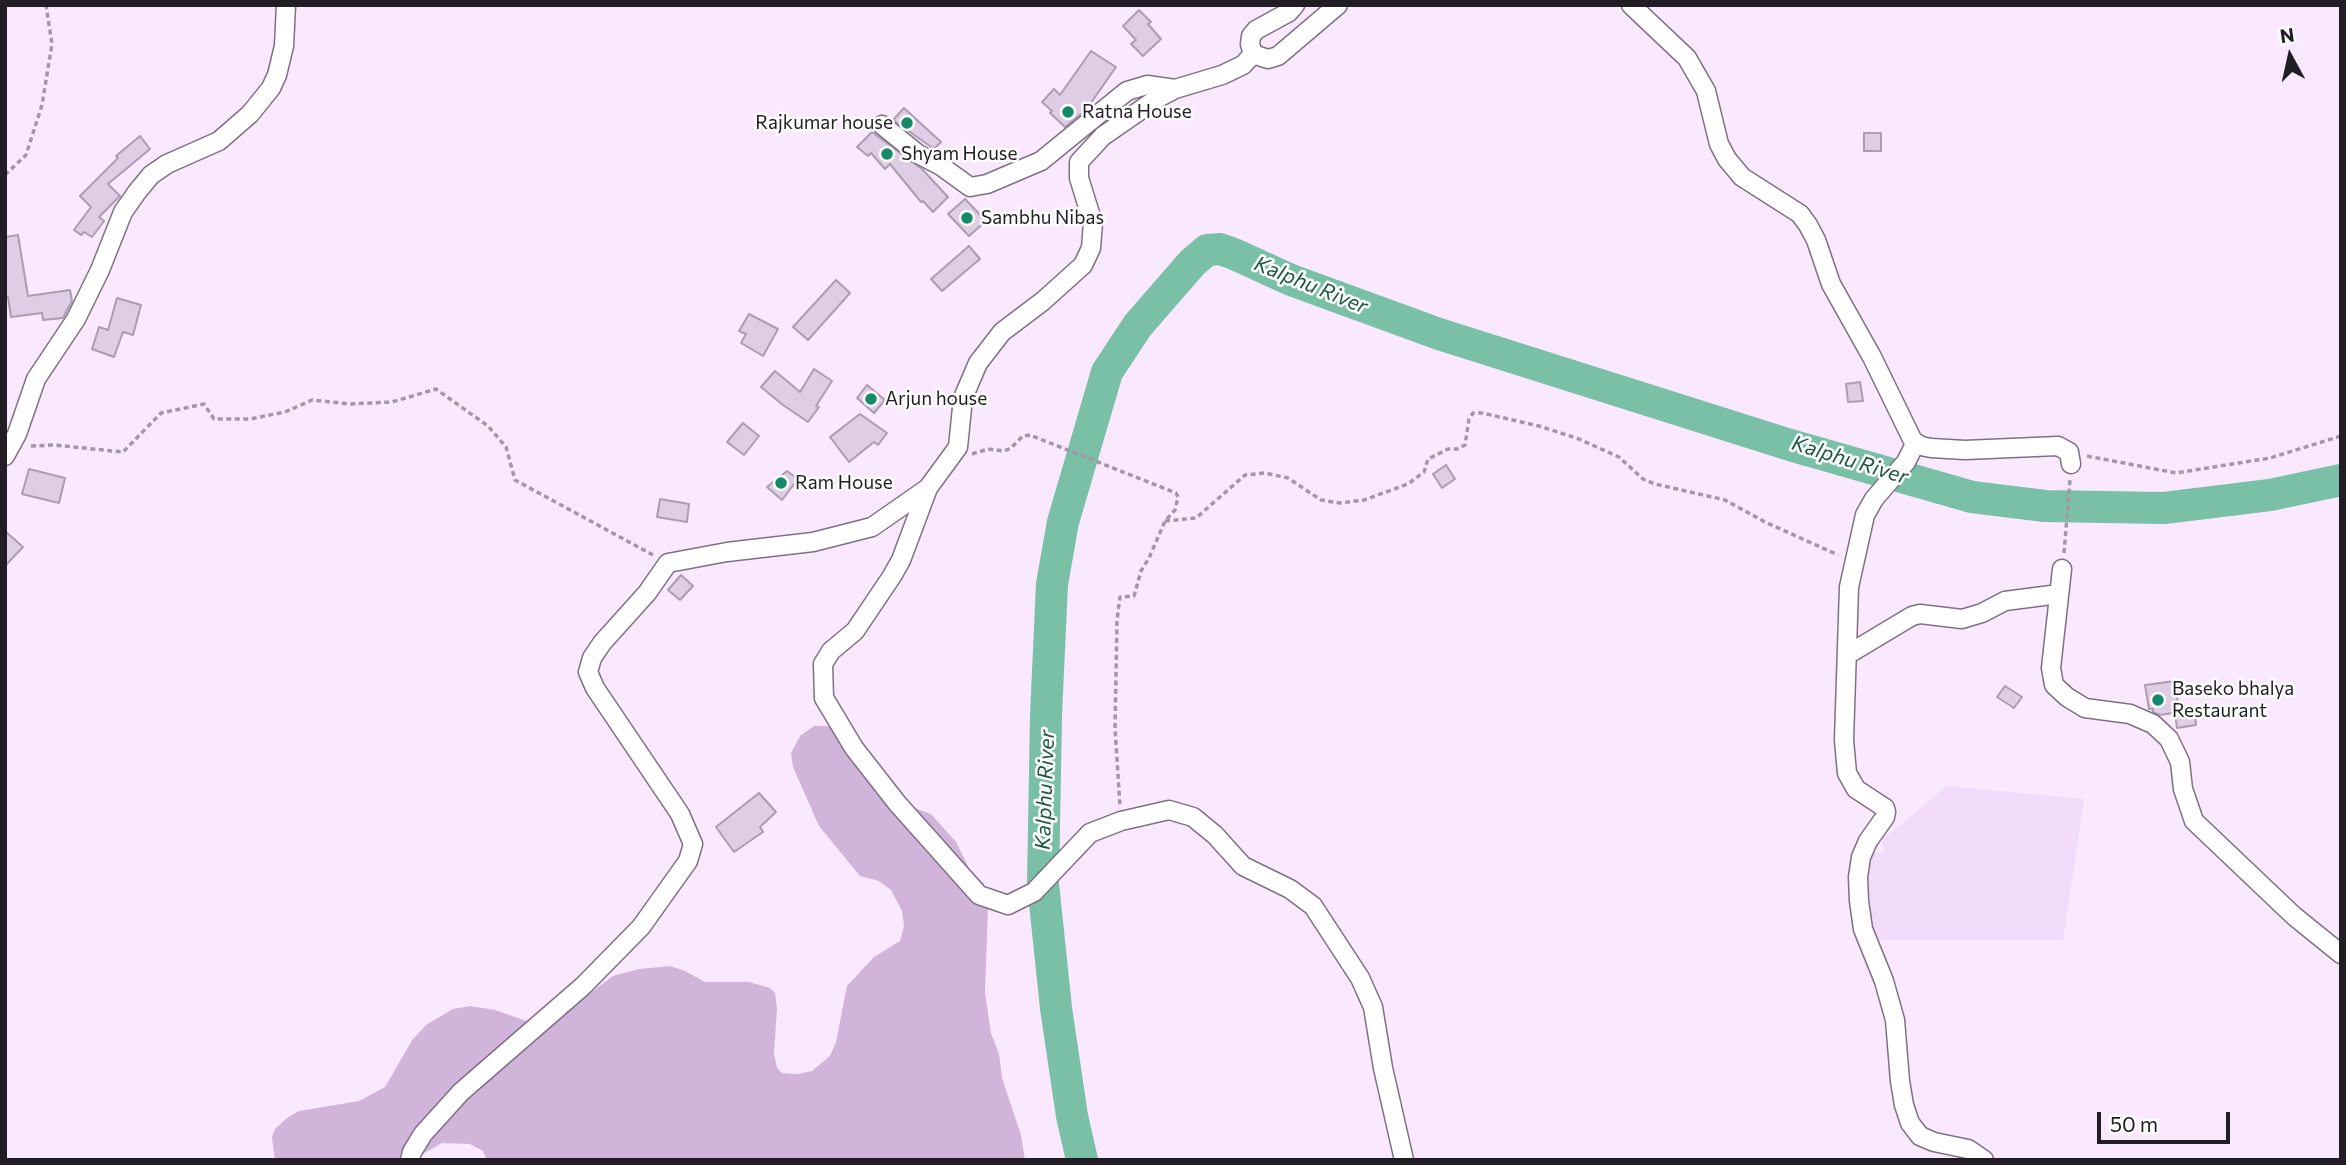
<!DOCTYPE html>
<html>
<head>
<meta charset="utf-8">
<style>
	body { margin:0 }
	#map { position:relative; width:2346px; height:1165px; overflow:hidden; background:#f9e8fe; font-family:Commissioner,sans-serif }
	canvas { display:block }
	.frame { position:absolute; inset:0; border:7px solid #221c24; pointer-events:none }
	.north { position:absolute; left:2255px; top:21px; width:70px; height:70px; -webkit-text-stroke:5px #fcfcfc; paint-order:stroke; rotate:352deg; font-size:19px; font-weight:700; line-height:28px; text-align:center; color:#221c24 }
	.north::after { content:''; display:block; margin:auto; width:24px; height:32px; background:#221c24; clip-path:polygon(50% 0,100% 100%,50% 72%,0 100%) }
	.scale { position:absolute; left:2097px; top:1112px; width:133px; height:32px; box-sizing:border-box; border:4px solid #221c24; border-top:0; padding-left:9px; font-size:21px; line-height:24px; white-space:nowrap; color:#221c24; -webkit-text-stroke:5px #fcfcfc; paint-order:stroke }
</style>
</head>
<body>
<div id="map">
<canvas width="2346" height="1165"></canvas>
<div class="frame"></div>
<div class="north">N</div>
<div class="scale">50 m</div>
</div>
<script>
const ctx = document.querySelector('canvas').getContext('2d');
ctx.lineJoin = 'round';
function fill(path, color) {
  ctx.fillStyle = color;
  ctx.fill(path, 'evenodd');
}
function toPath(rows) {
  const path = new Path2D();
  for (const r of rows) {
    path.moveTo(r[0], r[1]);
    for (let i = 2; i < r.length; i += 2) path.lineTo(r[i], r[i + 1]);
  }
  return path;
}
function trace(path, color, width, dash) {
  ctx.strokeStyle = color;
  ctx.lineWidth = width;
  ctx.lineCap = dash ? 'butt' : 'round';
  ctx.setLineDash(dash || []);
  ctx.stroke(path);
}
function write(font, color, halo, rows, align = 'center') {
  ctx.font = font + ' Commissioner,sans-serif';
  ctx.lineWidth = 5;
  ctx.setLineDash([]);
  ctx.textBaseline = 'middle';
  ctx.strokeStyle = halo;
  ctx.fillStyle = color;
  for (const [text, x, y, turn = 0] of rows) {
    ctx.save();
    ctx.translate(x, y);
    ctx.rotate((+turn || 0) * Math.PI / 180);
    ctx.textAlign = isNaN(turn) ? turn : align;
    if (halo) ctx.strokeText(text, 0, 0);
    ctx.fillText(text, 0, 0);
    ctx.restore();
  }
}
const built = toPath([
	[1947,786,2084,799,2063,940,1880,940,1867,931,1866,866,1875,852,1884,853,1882,840]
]);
const green = toPath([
	[814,726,829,726,857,756,875,792,886,803,894,808,914,808,931,814,956,842,969,868,984,884,988,906,985,993,991,1033,999,1054,1002,1078,1021,1135,1025,1160,487,1160,483,1151,470,1144,442,1143,412,1160,275,1160,272,1137,275,1129,287,1118,299,1111,359,1101,385,1087,413,1039,426,1025,453,1009,470,1006,495,1010,532,1023,547,1025,557,1022,581,1000,613,976,639,969,670,966,685,971,705,982,749,982,770,988,775,993,777,1008,774,1054,777,1068,782,1073,797,1074,812,1071,830,1056,836,1042,847,986,874,957,900,941,904,926,902,911,891,890,879,881,860,876,819,826,793,767,791,753,800,736]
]);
const river = toPath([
	[1082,1160,1072,1116,1056,1008,1043,884,1046,715,1052,584,1063,522,1107,372,1138,325,1192,263,1207,250,1220,249,1234,254,1291,280,1439,334,1790,445,1972,497,2045,506,2164,508,2270,495,2341,480]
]);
const building = toPath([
	[1139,10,1151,22,1148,24,1161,39,1143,56,1131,44,1136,40,1123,26,1139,10],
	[1091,51,1116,67,1086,110,1065,127,1050,113,1052,111,1042,102,1054,89,1060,95,1091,51],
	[904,108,941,142,934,149,893,120,904,108],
	[872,132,922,169,948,197,933,212,923,201,921,202,890,164,885,169,871,153,868,156,857,147,872,132],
	[1864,133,1881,133,1881,151,1864,151,1864,133],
	[140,136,150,149,108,184,120,196,99,217,104,221,92,237,84,232,81,235,74,230,91,207,80,196,118,158,116,156,140,136],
	[965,199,986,221,969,236,948,214,965,199],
	[18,235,28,296,70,290,72,301,63,318,43,320,42,313,11,317,8,297,5,298,5,237,18,235],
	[969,246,980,259,942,291,931,279,969,246],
	[836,280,850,293,808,340,793,327,836,280],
	[117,298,141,305,133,335,123,332,114,357,92,349,99,327,108,330,117,298],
	[749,314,778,329,763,356,741,343,746,334,739,331,749,314],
	[814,369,832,381,816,406,819,407,808,422,783,405,761,387,775,371,800,392,814,369],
	[1860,382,1863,401,1848,402,1846,384,1860,382],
	[867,385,885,400,874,413,857,398,867,385],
	[860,414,887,433,878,445,874,442,849,462,830,437,860,414],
	[743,423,759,436,744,455,727,442,743,423],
	[1446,465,1455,479,1442,488,1433,474,1446,465],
	[29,469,65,478,59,503,22,494,29,469],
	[787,471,798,479,782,500,767,487,787,471],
	[660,499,689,504,687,522,657,517,660,499],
	[5,531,23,547,5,566,5,531],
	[681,575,693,586,680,600,668,590,681,575],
	[2175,681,2179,712,2160,715,2153,712,2153,709,2149,709,2145,685,2175,681],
	[2005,686,2022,697,2014,708,1997,697,2005,686],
	[2195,711,2196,725,2177,728,2175,714,2195,711],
	[759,793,776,812,760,827,763,832,734,852,716,827,759,793]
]);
const path = toPath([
	[5,175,26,155,42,105,52,44,46,5],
	[31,446,54,445,123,452,161,413,204,404,214,419,250,419,285,412,312,400,350,404,392,402,436,389,488,426,506,447,515,480,653,555],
	[972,454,988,449,1004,451,1011,448,1023,436,1030,435,1176,493,1178,497,1175,510,1165,521,1149,558,1141,571,1134,596,1120,597,1117,620,1115,728,1120,806],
	[2087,456,2176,473,2270,458,2341,436],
	[1165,521,1196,518,1245,475,1265,473,1288,478,1321,500,1340,503,1364,500,1408,484,1424,472,1428,459,1448,449,1457,449,1465,445,1469,419,1473,413,1482,413,1539,426,1579,439,1619,457,1643,479,1655,484,1725,500,1765,522,1838,555],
	[2064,553,2070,480]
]);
const minor = toPath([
	[1631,5,1687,58,1706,91,1719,144,1727,159,1742,177,1800,214,1808,225,1816,240,1831,284,1872,357,1913,441,1921,446,1931,448,1965,450,2058,446,2069,452,2071,464],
	[1253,54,1243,65,1222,75,1175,89,1158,98,1103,136,1079,162,1079,178,1093,223,1091,248,1083,265,1043,301,1002,332,978,363,963,398,958,447,928,488,901,560,892,576,855,631,831,651,823,664,824,698,854,748,897,803,979,895,1008,905,1034,892,1090,833,1121,821,1169,810,1193,817,1215,835,1243,866,1290,889,1313,906,1360,978,1373,1007,1383,1068,1404,1160],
	[1253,54,1268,59,1278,56,1338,5],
	[1253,54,1250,44,1251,36,1256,30,1289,12,1295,5],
	[882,125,918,154,941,166,970,187,987,184,1041,161,1127,91,1147,85,1175,89],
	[1913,441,1914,446,1906,462,1874,499,1865,515,1849,587,1844,740,1847,773,1856,789,1885,808,1886,812,1885,817,1868,841,1861,857,1858,877,1859,901,1863,929,1884,981,1895,1020,1900,1081,1904,1105,1910,1123,1920,1136,1934,1142,1968,1149,1984,1160],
	[5,456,17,434,36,379,76,319,100,270,123,212,137,192,151,175,167,164,219,141,250,114,271,88,277,75,284,46,286,5],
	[2062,569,2051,668,2054,685,2067,697,2085,708,2130,714,2153,724,2169,739,2180,762,2183,789,2194,821,2294,916,2341,954],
	[1847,653,1852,652,1912,616,1920,614,1962,619,1982,613,2005,601,2059,594],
	[410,1160,412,1152,423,1134,461,1092,583,986,641,927,688,861,693,844,680,814,595,688,588,672,592,658,602,643,647,593,668,563,727,552,813,542,872,527,928,488]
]);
const markers = [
	[1068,112,7,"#16896a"],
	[907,123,7,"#16896a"],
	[887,154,7,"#16896a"],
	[967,218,7,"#16896a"],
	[871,399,7,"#16896a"],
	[781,483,7,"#16896a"],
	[2158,700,7,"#16896a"]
];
const poiNames = [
	["Ratna House",1082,112],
	["Rajkumar house",893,123,"right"],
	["Shyam House",901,154],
	["Sambhu Nibas",981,218],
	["Arjun house",885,399],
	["Ram House",795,483],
	["Baseko bhalya",2172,689],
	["Restaurant",2172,711]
];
const waterNames = [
	["Kalphu River",1311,285,22],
	["Kalphu River",1850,460,17],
	["Kalphu River",1045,790,-88]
];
fill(built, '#f1dbf8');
fill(green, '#d0b4d9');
trace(river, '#79c0a6', 32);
fill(building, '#decde4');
trace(building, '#ac9cb1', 2);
trace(minor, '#7f7084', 21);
trace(path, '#a397a7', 3.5, [5, 3.5]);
trace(minor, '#fff', 18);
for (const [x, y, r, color] of markers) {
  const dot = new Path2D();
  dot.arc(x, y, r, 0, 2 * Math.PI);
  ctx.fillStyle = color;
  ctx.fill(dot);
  trace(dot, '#fcfcfc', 2.5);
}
write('19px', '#221c24', '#fcfcfc', poiNames, 'left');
write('italic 21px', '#1d5644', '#fcfcfc', waterNames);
</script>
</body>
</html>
